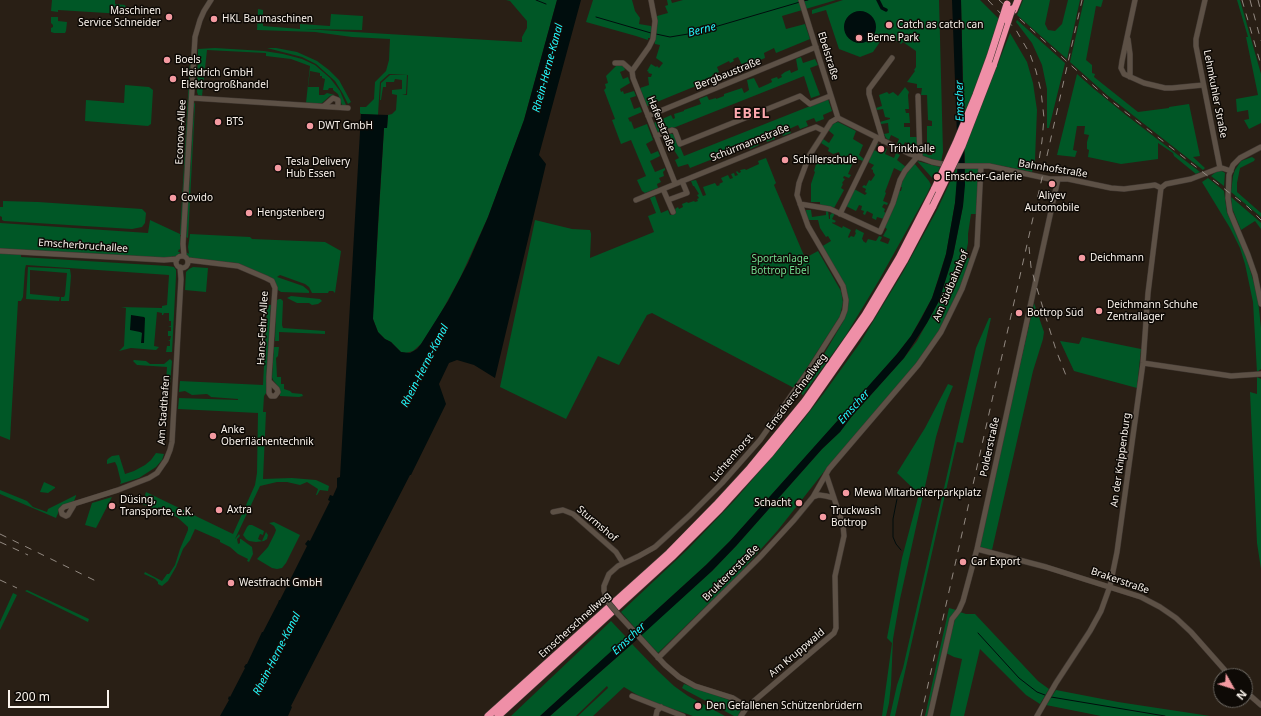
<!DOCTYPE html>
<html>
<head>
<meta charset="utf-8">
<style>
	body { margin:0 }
	#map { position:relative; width:1261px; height:716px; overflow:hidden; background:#291f15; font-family:"Noto Sans",sans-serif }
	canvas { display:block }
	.north { position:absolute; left:1213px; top:668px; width:40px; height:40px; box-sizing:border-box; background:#0e0a06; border:1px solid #6d6862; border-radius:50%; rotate:129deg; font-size:11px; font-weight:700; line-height:16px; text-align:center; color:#fbf4ed }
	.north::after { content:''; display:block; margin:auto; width:14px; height:18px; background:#f49aa1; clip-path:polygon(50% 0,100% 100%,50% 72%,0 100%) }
	.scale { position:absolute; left:8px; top:690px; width:101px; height:18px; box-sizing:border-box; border:2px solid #fbf4ed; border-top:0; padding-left:5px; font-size:12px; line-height:14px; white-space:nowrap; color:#fbf4ed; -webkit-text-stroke:3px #0e0a06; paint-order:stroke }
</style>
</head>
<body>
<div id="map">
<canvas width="1261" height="716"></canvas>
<div class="north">N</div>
<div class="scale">200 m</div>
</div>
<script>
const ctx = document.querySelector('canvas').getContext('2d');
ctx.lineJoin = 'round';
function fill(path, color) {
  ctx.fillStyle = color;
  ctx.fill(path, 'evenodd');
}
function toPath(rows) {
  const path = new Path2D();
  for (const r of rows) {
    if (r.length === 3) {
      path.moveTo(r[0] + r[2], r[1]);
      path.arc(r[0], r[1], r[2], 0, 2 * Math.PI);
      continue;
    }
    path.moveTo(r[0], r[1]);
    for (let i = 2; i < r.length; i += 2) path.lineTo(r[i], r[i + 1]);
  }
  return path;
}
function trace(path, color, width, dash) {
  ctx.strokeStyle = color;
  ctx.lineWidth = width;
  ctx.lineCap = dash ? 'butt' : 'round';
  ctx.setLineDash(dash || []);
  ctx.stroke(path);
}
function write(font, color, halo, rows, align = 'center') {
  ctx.font = font + ' "Noto Sans",sans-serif';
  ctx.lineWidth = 3;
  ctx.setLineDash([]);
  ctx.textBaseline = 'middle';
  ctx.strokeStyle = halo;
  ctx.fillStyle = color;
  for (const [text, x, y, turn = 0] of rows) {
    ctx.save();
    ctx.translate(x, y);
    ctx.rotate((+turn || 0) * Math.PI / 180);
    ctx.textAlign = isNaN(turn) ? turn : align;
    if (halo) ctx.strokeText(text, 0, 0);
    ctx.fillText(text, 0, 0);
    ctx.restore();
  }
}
const green = toPath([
	[52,0,115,0,115,4,125,5,126,8,126,11,123,14,58,10,58,12,51,11],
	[506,0,557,0,524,120,488,217,460,278,438,318,421,344,413,351,406,353,401,352,391,342,385,339,378,332,373,319,373,312,384,128,387,128,388,115,392,114,396,110,397,95,392,94,392,90,402,89,402,80,395,79,394,82,386,82,386,87,383,87,381,100,380,100,381,83,390,75,407,75,406,94,402,95,407,95,408,75,389,74,380,82,378,115,361,114,360,113,360,107,366,107,374,99,375,82,386,71,389,60,390,39,352,37,315,32,257,30,258,9,263,10,263,26,300,29,300,24,330,26,331,14,363,16,362,30,304,29,522,42,522,37,527,28,527,21,510,1],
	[593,0,632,0,635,11,640,18,639,24,651,26,652,28,650,38,648,38,648,40,636,36,586,22],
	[667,0,671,0,672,3,683,0,836,0,782,16,786,29,805,24,810,39,776,53,774,48,764,53,765,58,743,67,738,57,733,59,734,61,730,63,729,61,717,67,719,72,712,75,713,79,647,106,640,88,649,85,648,77,651,77,652,74,648,73,649,72,647,71,651,64,656,67,657,66,659,68,663,63,656,58,660,45,655,44,654,40,657,16,668,13,665,6,668,5],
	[843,0,939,0,943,152,941,162,923,156,922,150,928,155,932,155,932,150,930,150,929,148,927,147,927,126,932,126,932,121,928,120,927,95,921,95,922,88,917,88,917,84,907,82,915,71,914,70,916,67,916,51,903,42,901,44,886,33,873,52,860,57,839,49,826,10,812,14,812,10],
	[961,0,980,0,1000,20,975,122,1010,33,1027,62,1033,83,1037,110,1035,159,1032,172,1003,166,983,164,965,165],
	[1023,0,1050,0,1045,24,1048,30,1055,31,1062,24,1068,0,1080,0,1067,59,1017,15],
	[1084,0,1103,0,1101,7,1096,6,1086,60,1092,65,1092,73,1095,74,1094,77,1138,112,1169,108,1169,107,1189,104,1200,156,1193,157,1205,168,1203,170,1107,95,1070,62],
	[1237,0,1240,0,1261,74,1261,123,1249,129,1244,120,1249,119,1248,110,1237,112,1236,99,1258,95,1246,37,1248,37],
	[51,17,58,17,58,21,67,22,66,31,65,33,54,33,51,32,51,28,53,27,53,25,51,23],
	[1017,20,1065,63,1049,128,1047,128,1047,89,1042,65,1032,43,1016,22],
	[215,48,264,51,283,54,302,59,315,65,330,78,340,91,346,105,342,105,338,94,333,90,333,88,329,88,328,90,323,90,325,79,322,78,322,76,320,76,320,73,310,71,308,87,319,87,319,95,324,95,327,93,335,95,330,96,322,103,306,103,310,66,291,59,266,56,266,53,265,53,207,50,202,96,198,95,197,92,198,49],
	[267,48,276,48,297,52,317,61,329,70,339,80,351,102,348,104,343,94,335,81,316,64,302,57],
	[192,49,193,49,191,59,185,166,182,235,180,235,180,236,182,237,180,250,179,249,178,252,180,252,179,254,176,257,172,256,172,259,21,252,21,257,168,266,174,267,176,270,176,276,172,352,166,352,167,346,170,346,170,341,168,340,170,340,171,336,168,336,168,331,171,331,171,327,168,326,171,326,171,321,169,321,169,313,164,313,163,315,162,315,162,313,157,312,154,346,159,347,156,350,131,348,119,351,124,346,126,308,121,307,162,308,162,306,167,305,169,275,26,265,25,269,23,297,21,301,18,301,10,440,0,436,0,223,148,233,150,220,180,234,190,61],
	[801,57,803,63,815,59,818,65,810,68,820,95,811,98,804,76,658,134,654,123,671,115,673,119,675,118,674,114,684,111,684,110,701,104,699,99,707,96,709,100,716,98,716,99,724,96,724,94,742,88,744,93,746,92,749,90,747,80,754,78,759,88,768,84,772,82,771,79,777,77,778,79,782,77,781,75,785,72,790,70,791,73,798,70,796,59],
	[623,64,625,70,620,72,623,79,628,77,630,83,620,89,621,92,623,91,624,94,634,91,636,96,630,98,634,109,640,107,642,112,628,118,630,122,631,121,634,129,647,124,653,140,646,144,651,154,658,151,660,156,650,161,655,172,665,168,665,170,663,172,664,176,659,178,661,182,657,184,658,188,645,193,642,191,637,180,646,176,631,140,621,144,612,120,615,119,604,90,606,88,605,84,608,83,606,76,617,65],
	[1077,74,1094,89,1126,115,1200,172,1196,174,1174,156,1173,153,1158,143,1158,159,1121,164,1088,157,1089,150,1087,149,1087,142,1089,135,1084,134,1085,126,1077,126,1073,150,1077,151,1075,157,1057,155],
	[125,85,149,87,153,90,151,124,148,126,85,121,86,100,124,103],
	[905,87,909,92,908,95,909,109,905,109,906,113,909,113,910,123,904,123,904,127,910,127,910,137,918,137,918,150,915,152,911,151,913,146,905,142,903,147,897,144,899,139,891,135,889,140,886,138,884,134,889,133,888,123,881,124,880,122,890,119,890,118,885,117,883,109,877,110,876,108,882,106,879,95,887,92,889,94,893,92,898,96],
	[828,99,832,111,823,115,824,119,816,122,814,118,806,121,808,126,800,129,798,125,789,129,791,133,783,136,781,132,778,133,777,131,776,132,776,134,774,135,775,139,767,142,765,138,757,141,759,145,750,149,748,145,690,168,688,164,678,167,675,160,679,158,674,150,673,151,666,134,669,133,675,135,684,156],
	[195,102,195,105,188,238,186,237,194,107,193,106],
	[838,122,856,131,853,139,863,145,859,155,864,159,863,161,855,158,848,174,851,175,849,178,844,176,843,178,845,179,842,183,843,184,841,188,844,190,834,208,820,205,820,202,811,202,811,184,815,172,814,171,816,164,811,161,813,157,821,162,825,163,830,162,835,165,838,160,833,157,834,156,840,155,839,152,833,154,828,151,829,148,821,143,823,139,829,143,834,135,828,130,832,124],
	[876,144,878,144,874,150,882,154,885,148,887,149,885,154,894,158,896,153,900,155,897,160,906,167,902,172,894,168,885,192,886,193,883,201,888,203,887,205,884,204,882,207,885,209,884,212,887,213,884,219,877,217,876,220,872,218,873,214,867,211,865,215,863,214,864,211,861,210,862,206,859,205,856,211,846,206,854,189,865,195,867,193,865,192,866,189,862,187,864,185,866,186,869,180,871,181,875,175,873,172,873,170,871,169,874,165,868,162],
	[1252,157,1255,159,1254,161,1240,168,1237,183,1237,192,1261,213,1261,217,1231,192,1233,176,1235,170,1241,161],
	[766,158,776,183,774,185,805,258,818,251,841,291,843,302,840,316,794,388,652,313,647,315,619,365,598,356,566,419,500,387,535,220,572,229,590,230,591,234,590,258,654,232,648,216,656,213,650,198,655,196,661,213,668,210,670,215,676,213,675,209,678,207,679,209,683,207,682,204,687,202,688,203,694,201,695,202,698,201,697,199,699,198,697,195,699,194,694,186,693,186,691,181,696,180,703,196,706,195,703,187,715,183,717,186,720,185,719,184,723,182,721,178,728,175,730,179,733,178,731,174,734,173,735,176,738,175,736,172,737,171,739,173,741,172,740,170,745,169,746,170,759,164,758,161],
	[917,161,940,167,934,180],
	[914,163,929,181,931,185,927,194,878,282,846,335,803,395,798,392,817,366,844,320,847,310,847,296,821,247,831,241,828,236,826,237,820,228,818,220,807,220,806,210,811,210,812,217,826,215,826,210,828,210,829,219,830,219,830,215,833,212,835,213,832,219,836,221,834,223,833,222,832,223,842,228,843,226,851,230,848,237,849,238,851,236,854,237,856,233,855,232,856,229,864,233,862,239,863,240,863,241,866,243,868,239,876,241,879,236,882,237,880,241,888,244,890,239,883,236,887,229,884,227,898,191,901,191,902,187,900,187,904,177],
	[957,167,957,186,955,203,946,254,932,298,911,336,897,354,868,387,730,541,706,565,636,629,621,612,688,549,734,501,797,428,824,393,860,343,903,272,937,210],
	[965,168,979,169,976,214,971,214,968,234,968,243,965,257,971,259,960,288,943,325,919,362,830,464,778,530,737,576,658,653,641,635,712,571,736,546,822,449,840,432,852,416,904,358,917,341,939,301,953,256,963,206],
	[1217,171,1222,171,1225,173,1224,186,1211,176],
	[1208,178,1224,191,1227,213,1242,243,1254,283,1258,300,1261,328,1261,369,1257,372,1253,302,1245,264,1240,248,1230,228,1202,182],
	[1231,197,1259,221,1261,223,1261,229,1255,221,1241,230,1232,208],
	[3,201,38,202,142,209,146,213,145,223,142,227,132,229,4,221,2,220,2,217,0,216,0,207,3,207],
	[190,234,250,237,252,239,325,242,341,251,335,293,333,291,329,291,328,293,312,293,309,287,305,284,280,275,277,277,303,286,309,291,309,293,281,292,278,290,275,282,236,263,193,260,192,257,192,259,188,257,186,252,189,254,188,247],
	[28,267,70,269,71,276,69,301,61,301,61,297,64,297,65,295,67,273,30,270,30,294,60,297,59,301,26,299],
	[193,267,208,268,206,292,185,290,186,272,189,269],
	[291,296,320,299,322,301,318,304,312,305,309,303,297,303,287,298],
	[279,299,281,299,283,301,282,325,283,328,325,331,325,334,279,332,279,341,275,341,276,302,277,300],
	[1034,303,1044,332,1043,339,1033,371,992,550,979,547],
	[269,305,271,305,266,393,264,396,263,412,266,412,263,479,292,478,316,480,329,486,328,491,320,490,317,495,316,495,318,489,307,482,300,485,287,482,277,482,260,486,235,539,239,534,240,536,237,539,238,544,240,543,240,539,241,539,252,547,253,554,249,562,247,561,248,559,238,554,230,547,220,542,220,540,195,529,190,540,183,549,176,567,168,581,162,586,158,584,158,582,155,579,144,574,145,572,162,581,167,574,169,574,175,565,180,549,188,530,188,527,177,517,142,504,146,492,233,534,255,485,257,473,258,413,178,409,179,398,238,400,238,399,211,397,210,396,207,394,192,395,185,391,179,392,180,381,263,385,267,309],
	[989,318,991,318,963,443,957,442,895,716,890,716,897,685,903,668,976,348],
	[1082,337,1141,349,1137,388,1074,371,1060,341,1079,344],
	[274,347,279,347,278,356,276,358,277,377,281,377,281,384,284,384,284,389,290,391,292,393,302,394,303,396,299,397,280,396,280,389,273,380,272,377],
	[170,359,172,361,170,384,166,383,167,367,137,365,133,361,134,360,146,361,150,364,164,364],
	[1257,377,1261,379,1261,569,1257,543,1250,392,1257,394],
	[948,384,953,386,946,403,936,437,900,599,893,639,891,685,889,703,886,716,882,716,892,643,887,638,902,558,919,494,897,473,925,428],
	[156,453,164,454,162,460,156,467,139,478,117,485,120,484,121,482,117,466,115,462,107,464,107,460,109,458,112,456,119,455,125,474,134,471,145,465,151,460],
	[44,482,55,487,55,488,48,493,40,492],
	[0,490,27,501,33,507,47,512,48,509,76,495,76,496,74,501,61,506,56,518,0,494],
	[112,497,96,528,85,525,92,503],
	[274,522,300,535,286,563,282,568,277,569,272,568,257,559,268,547,275,533,276,530,274,526,269,523],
	[249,525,252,525,264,531,263,535,260,534,258,539,262,541,266,532,268,535,267,539,264,541,256,542,249,541,246,539,243,535,247,527],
	[27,590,89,619,88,622,25,591],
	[13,593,17,595,0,630,0,622],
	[949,608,956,610,928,716,925,716],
	[960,612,966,614,975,614,1038,681,1049,689,1040,704,1026,695,980,649,964,716,950,716,962,659,954,657,946,653,955,619],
	[611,621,627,638,540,716,511,716],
	[632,644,657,670,674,686,688,696,725,716,693,716,644,699,624,687,593,716,578,716,608,688,607,686,576,716,550,716],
	[684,684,738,703,741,709,738,716,734,716,687,691,682,688],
	[1056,690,1118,702,1210,716,1101,716,1046,705]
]);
const water = toPath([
	[557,0,581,0,539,155,546,164,495,378,474,365,457,360,449,363,439,384,446,404,411,475,410,475,291,706,292,707,288,716,220,716,229,700,228,699,229,696,230,697,245,668,244,667,246,664,247,664,262,632,263,632,278,603,279,600,280,600,307,546,305,544,308,540,310,541,330,501,328,500,330,495,333,496,337,487,337,478,340,477,361,114,388,115,387,128,384,128,378,224,373,319,378,332,385,339,391,342,401,352,410,353,417,349,421,344,448,301,468,263,488,217,524,120],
	[952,0,961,0,965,185,963,206,953,256,939,301,927,323,904,358,852,416,840,432,822,449,736,546,712,571,632,644,550,716,540,716,706,565,730,541,897,354,911,336,921,319,932,298,939,277,946,254,955,203,958,163],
	[860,27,16],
	[131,315,144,317,145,318,144,343,141,343,142,333,140,332,130,330]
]);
const stream = toPath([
	[536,0,546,4],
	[803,1,808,0],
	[596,17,651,33],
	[656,34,670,37,694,33,800,2],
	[897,499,893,519,893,537,896,544,901,550],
	[978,633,1019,678,1037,692,1045,695],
	[1051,697,1165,716]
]);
const canal = toPath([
	[878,0,882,8,886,10]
]);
const minor = toPath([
	[651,0,655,21,653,39,649,47,632,71,633,78,675,183],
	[801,0,838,118],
	[1135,0,1122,61,1121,68,1124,74,1144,83,1165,88,1172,88,1203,85],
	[1205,0,1196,39,1196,46,1220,168],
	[1128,39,1130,54,1130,77],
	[615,63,623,63,632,71],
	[918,96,920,158],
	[192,98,348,108],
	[324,106,333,98,338,100,338,107],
	[648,116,816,47],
	[838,118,910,154,932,162,952,166,989,166,1050,179,1068,179,1111,188,1124,189,1155,185,1161,188],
	[656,136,672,130,675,131,680,144,800,96,810,104,830,96],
	[883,141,869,94,869,89,892,58],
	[1261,147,1240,158,1233,165,1229,175,1228,198,1230,212,1248,255,1255,275,1261,304],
	[1161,188,1166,184,1191,179,1217,169,1222,168,1231,171],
	[663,189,673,212],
	[636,200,808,130,816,127,824,131],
	[668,200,687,193,682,181],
	[800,204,830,209,880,232,893,203,900,180,905,171,917,157],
	[840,214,877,138],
	[0,251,164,260,177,259],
	[184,256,183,244,195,37,200,20,204,11,211,0],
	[182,262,6],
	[188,260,238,266,266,278,272,281,275,288,269,377,269,393,271,396,275,396,278,392,277,389,269,381],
	[1143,363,1231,376,1261,374],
	[813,497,819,495,826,496,834,498],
	[74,505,68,515,66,516,62,514,61,510,64,507,118,490,149,478,157,473,166,460,170,450,172,442,181,279,180,267],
	[553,512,563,510,573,514,616,552,623,563],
	[977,549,1046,567,1141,597,1160,607,1176,618,1191,632,1230,676],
	[608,602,604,591,604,586,609,574,618,566,639,556,655,547,690,515,722,483,760,440,779,413,809,370,842,318,845,310,846,300,843,286,808,226,797,195,799,183,809,156,831,122,838,118],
	[618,614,665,665,679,677,695,686,733,698,747,707],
	[658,658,760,557,794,520,813,497,829,469,918,365,941,332,962,289,977,246,981,166],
	[1245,691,1261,705],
	[632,696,683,716],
	[656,716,657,711,661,707],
	[741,716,747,707,821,644,834,633,836,628,835,576,844,536,843,525,826,474],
	[930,716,952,619,959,610,963,601,977,549,1058,179],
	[1037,716,1056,683,1090,631,1101,611,1110,586,1117,552,1143,363,1148,293,1161,188]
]);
const highway = toPath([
	[1014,10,1018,0],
	[993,66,1008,21],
	[488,716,669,553,716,505,750,468,805,401,865,315,899,258,935,188],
	[498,716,672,557,720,509,769,455,807,408,870,318,904,261,933,206]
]);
const rail = toPath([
	[988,0,1016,30,1030,54,1036,71,1041,91,1044,118,1042,141,1038,167],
	[999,0,1106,97,1231,194,1248,207,1261,220],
	[1242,0,1261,65],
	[1250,0,1261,41],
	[1258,0,1261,12],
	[1029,247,1031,267,1035,282,1056,350,1067,378],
	[0,534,100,583],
	[0,542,28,555],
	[0,580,17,588],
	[921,716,1082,0]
]);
const minorBridge = toPath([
	[608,602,618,614]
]);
const highwayBridge = toPath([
	[1008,21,1012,9],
	[935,188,956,143,976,95,990,57,1007,4],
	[933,206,962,146,993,66]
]);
const markers = [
	[169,17,4,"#f49aa1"],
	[214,19,4,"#f49aa1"],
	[889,25,4,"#f49aa1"],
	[859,38,4,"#f49aa1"],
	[167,60,4,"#f49aa1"],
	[173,79,4,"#f49aa1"],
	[218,122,4,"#f49aa1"],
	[310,126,4,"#f49aa1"],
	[881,149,4,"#f49aa1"],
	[785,160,4,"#f49aa1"],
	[278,168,4,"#f49aa1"],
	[937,177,4,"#f49aa1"],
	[1052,184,4,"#f49aa1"],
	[173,198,4,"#f49aa1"],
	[249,213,4,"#f49aa1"],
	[1082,258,4,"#f49aa1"],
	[1099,311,4,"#f49aa1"],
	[1019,313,4,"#f49aa1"],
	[213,436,4,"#f49aa1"],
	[846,493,4,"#f49aa1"],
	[799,503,4,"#f49aa1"],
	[112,506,4,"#f49aa1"],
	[219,510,4,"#f49aa1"],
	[823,517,4,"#f49aa1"],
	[963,562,4,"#f49aa1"],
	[231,583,4,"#f49aa1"],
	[698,706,4,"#f49aa1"]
];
const poiNames = [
	["Maschinen",161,11,"right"],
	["Service Schneider",161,23,"right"],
	["HKL Baumaschinen",222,19],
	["Catch as catch can",897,25],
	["Berne Park",867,38],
	["Boels",175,60],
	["Heidrich GmbH",181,73],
	["Elektrogroßhandel",181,85],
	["BTS",226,122],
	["DWT GmbH",318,126],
	["Trinkhalle",889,149],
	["Schillerschule",793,160],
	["Tesla Delivery",286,162],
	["Hub Essen",286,174],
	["Emscher-Galerie",945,177],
	["Aliyev",1052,196,"center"],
	["Automobile",1052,208,"center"],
	["Covido",181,198],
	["Hengstenberg",257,213],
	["Deichmann",1090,258],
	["Deichmann Schuhe",1107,305],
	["Zentrallager",1107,317],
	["Bottrop Süd",1027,313],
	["Anke",221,430],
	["Oberflächentechnik",221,442],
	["Mewa Mitarbeiterparkplatz",854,493],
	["Düsing,",120,500],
	["Transporte, e.K.",120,512],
	["Schacht",791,503,"right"],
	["Axtra",227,510],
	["Truckwash",831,511],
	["Bottrop",831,523],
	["Car Export",971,562],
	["Westfracht GmbH",239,583],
	["Den Gefallenen Schützenbrüdern",706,706]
];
const streetNames = [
	["Ebelstraße",828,56,73],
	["Bergbaustraße",728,74,-22],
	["Lehmkuhler Straße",1215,94,79],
	["Hafenstraße",661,124,68],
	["Econova-Allee",181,132,-87],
	["Schürmannstraße",750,143,-22],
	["Bahnhofstraße",1053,169,9],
	["Emscherbruchallee",83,246,4],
	["Am Südbahnhof",951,286,-67],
	["Hans-Fehr-Allee",263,328,-87],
	["Emscherschnellweg",797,392,-53],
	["Am Stadthafen",164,410,-86],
	["Polderstraße",990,447,-78],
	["Lichtenhorst",732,458,-49],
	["An der Knippenburg",1121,460,-82],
	["Sturmshof",597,524,40],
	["Bruktererstraße",731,573,-45],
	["Brakerstraße",1120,581,19],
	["Emscherschnellweg",575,625,-42],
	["Am Kruppwald",797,653,-40]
];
const parkNames = [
	["Sportanlage",780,259],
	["Bottrop Ebel",780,271]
];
const waterNames = [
	["Berne",702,30,-14],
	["Rhein-Herne-Kanal",548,68,-75],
	["Emscher",960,101,-91],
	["Rhein-Herne-Kanal",425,366,-63],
	["Emscher",854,407,-48],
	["Emscher",629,639,-43],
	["Rhein-Herne-Kanal",277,654,-63]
];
const districtNames = [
	["EBEL",752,114]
];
fill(green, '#005726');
fill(water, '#000d0d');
trace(stream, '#000d0d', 1);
trace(canal, '#000d0d', 3.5);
trace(minor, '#413832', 6);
trace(highway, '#413832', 8);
trace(minor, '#5d5146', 5);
trace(highway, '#ef8fa7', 7);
trace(rail, '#938a82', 1, [7, 7]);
trace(minorBridge, '#413832', 6, []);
trace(highwayBridge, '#413832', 8, []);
trace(minorBridge, '#5d5146', 5);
trace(highwayBridge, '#ef8fa7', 7);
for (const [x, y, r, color] of markers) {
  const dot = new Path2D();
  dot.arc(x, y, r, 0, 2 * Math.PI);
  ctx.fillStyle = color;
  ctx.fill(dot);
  trace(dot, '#0e0a06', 1.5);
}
write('10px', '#fbf4ed', '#0e0a06', poiNames, 'left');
write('10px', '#fbf4ed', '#0e0a06', streetNames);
write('10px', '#72dc8f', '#0e0a06', parkNames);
write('italic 11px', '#23f8fc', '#0e0a06', waterNames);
ctx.letterSpacing = '1px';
write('bold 14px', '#fda9af', '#0e0a06', districtNames);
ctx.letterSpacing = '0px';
</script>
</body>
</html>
